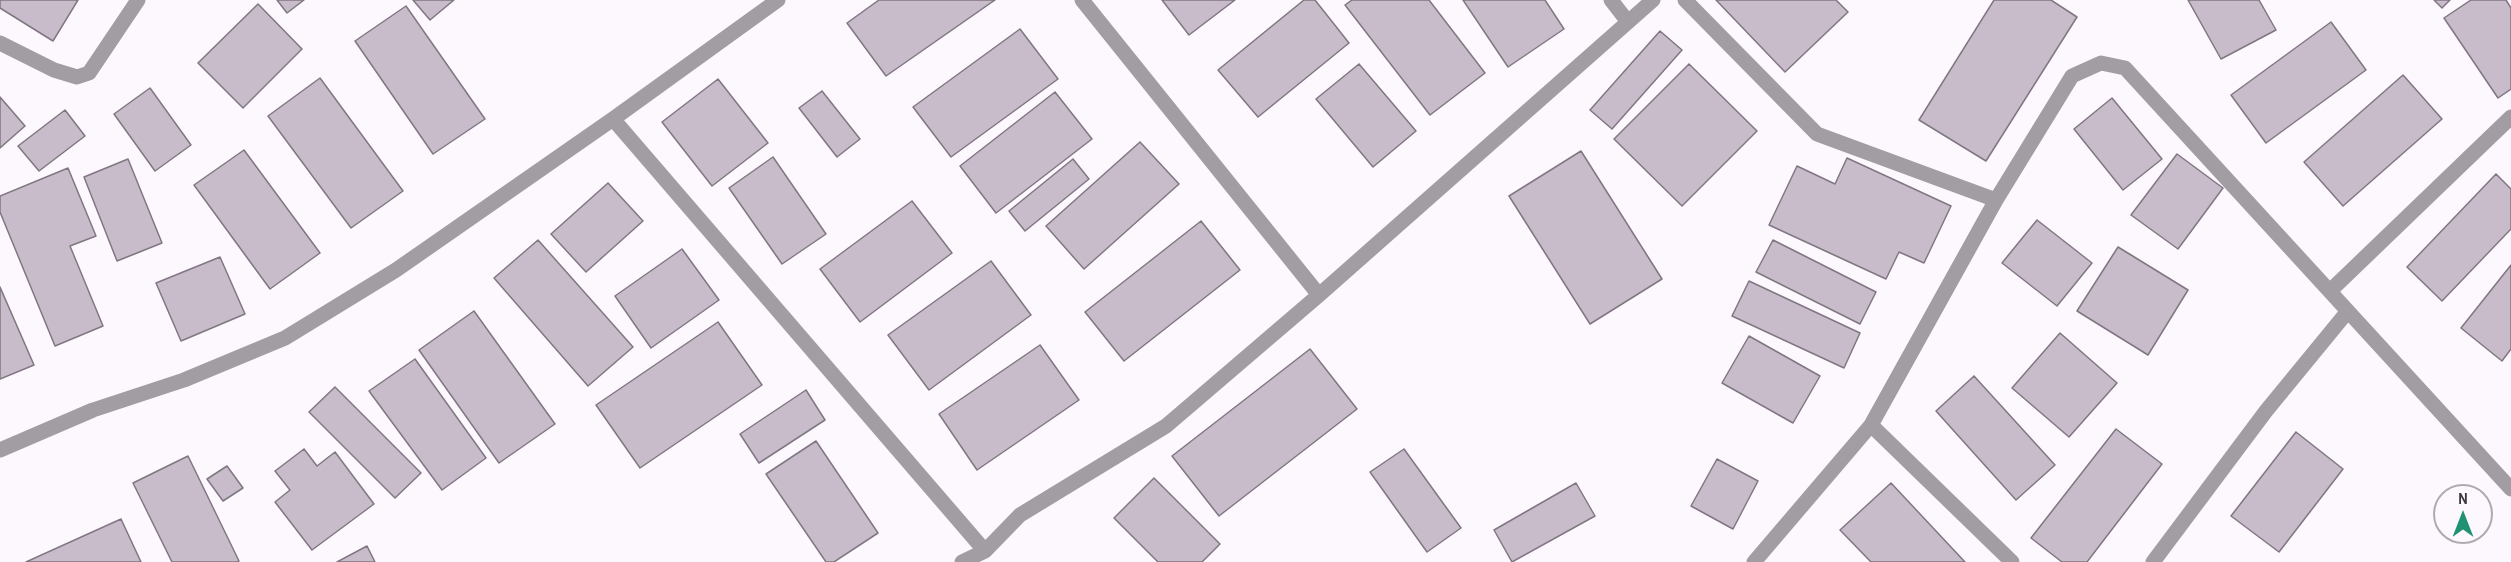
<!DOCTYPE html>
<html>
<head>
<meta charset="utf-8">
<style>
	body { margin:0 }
	#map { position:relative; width:2511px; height:562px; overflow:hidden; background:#fdf8fe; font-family:"Archivo Narrow",sans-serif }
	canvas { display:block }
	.north { position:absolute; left:2433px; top:484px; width:60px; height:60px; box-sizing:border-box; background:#fdf8fe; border:2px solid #afaab0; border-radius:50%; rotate:0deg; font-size:16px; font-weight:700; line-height:24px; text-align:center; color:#3b363c }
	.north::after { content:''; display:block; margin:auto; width:21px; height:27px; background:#209273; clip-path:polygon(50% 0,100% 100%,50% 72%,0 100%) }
</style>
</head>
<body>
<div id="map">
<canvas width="2511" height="562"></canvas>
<div class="north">N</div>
</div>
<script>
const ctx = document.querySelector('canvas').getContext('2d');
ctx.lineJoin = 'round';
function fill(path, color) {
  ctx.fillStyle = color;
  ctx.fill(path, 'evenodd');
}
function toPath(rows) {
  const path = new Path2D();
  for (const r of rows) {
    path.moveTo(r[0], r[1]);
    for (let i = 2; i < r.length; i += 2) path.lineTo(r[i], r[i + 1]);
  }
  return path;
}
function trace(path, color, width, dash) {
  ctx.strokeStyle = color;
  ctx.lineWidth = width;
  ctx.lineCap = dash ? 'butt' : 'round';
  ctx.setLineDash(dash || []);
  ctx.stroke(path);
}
const building = toPath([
	[0,0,78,0,53,41,0,8,0,0],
	[277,0,304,0,287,13,277,0],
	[413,0,454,0,430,20,413,0],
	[879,0,995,0,886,76,847,23,879,0],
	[1162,0,1235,0,1189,35,1162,0],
	[1304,0,1315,0,1349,43,1258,117,1218,70,1304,0],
	[1352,0,1429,0,1485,73,1430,115,1345,5,1352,0],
	[1463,0,1545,0,1564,29,1508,67,1463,0],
	[1716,0,1836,0,1848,12,1785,72,1716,0],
	[1994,0,2051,0,2077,17,1986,161,1919,120,1994,0],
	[2188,0,2259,0,2276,30,2221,59,2188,0],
	[2434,0,2450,0,2442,8,2434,0],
	[2471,0,2506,0,2511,8,2511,89,2498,98,2444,18,2471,0],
	[258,4,302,49,243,108,198,63,258,4],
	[406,6,485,119,433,154,355,41,406,6],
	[2331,22,2366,70,2266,143,2231,95,2331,22],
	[1020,29,1058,79,951,157,913,107,1020,29],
	[1660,31,1682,50,1612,129,1590,110,1660,31],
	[1359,64,1416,131,1373,167,1316,99,1359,64],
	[1689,64,1757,131,1682,206,1614,139,1689,64],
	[2403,75,2442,119,2343,206,2304,162,2403,75],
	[320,78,403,191,351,228,268,116,320,78],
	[718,79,768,143,712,186,662,122,718,79],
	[150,88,191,145,155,171,114,114,150,88],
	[822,91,860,139,837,157,799,108,822,91],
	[1055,92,1092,139,996,213,960,166,1055,92],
	[0,97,25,126,0,148,0,97],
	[2112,98,2162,159,2123,190,2074,129,2112,98],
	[65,110,85,136,39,171,18,146,65,110],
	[1140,142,1179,184,1084,269,1046,226,1140,142],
	[244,150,320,253,270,289,194,185,244,150],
	[1581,151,1662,279,1590,324,1509,196,1581,151],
	[2177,154,2223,188,2178,249,2131,215,2177,154],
	[773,157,826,234,782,264,729,188,773,157],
	[1847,158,1951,206,1924,263,1899,252,1886,279,1769,225,1797,166,1835,184,1847,158],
	[128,159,162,243,117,261,84,177,128,159],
	[1073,159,1089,179,1025,231,1009,211,1073,159],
	[68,168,96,236,70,246,103,326,55,346,0,212,0,196,68,168],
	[2496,174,2511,189,2511,229,2442,301,2407,267,2496,174],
	[608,183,643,221,586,272,551,234,608,183],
	[912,201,952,253,860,322,820,269,912,201],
	[2037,220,2092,263,2057,306,2002,263,2037,220],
	[1201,221,1240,270,1124,361,1085,312,1201,221],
	[538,240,633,347,588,386,494,278,538,240],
	[1773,240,1876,292,1860,324,1756,272,1773,240],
	[2118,247,2188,290,2148,355,2077,311,2118,247],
	[682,249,719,300,651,348,615,296,682,249],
	[220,257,245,314,181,341,156,283,220,257],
	[991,261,1031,315,929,390,888,335,991,261],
	[2511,265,2511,349,2502,361,2461,328,2511,265],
	[1749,281,1860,333,1844,368,1732,316,1749,281],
	[0,287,34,365,0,379,0,287],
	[474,311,555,424,499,463,419,350,474,311],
	[718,322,762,385,640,468,596,405,718,322],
	[2060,333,2117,383,2069,437,2012,388,2060,333],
	[1749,336,1820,376,1793,423,1722,383,1749,336],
	[1040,345,1079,400,977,470,939,414,1040,345],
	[1310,349,1357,409,1219,516,1172,456,1310,349],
	[415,359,486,458,442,490,369,391,415,359],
	[1974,376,2055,465,2016,500,1936,411,1974,376],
	[335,387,421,473,395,498,309,412,335,387],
	[806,390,825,420,759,463,740,434,806,390],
	[2116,429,2162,464,2087,562,2062,562,2031,538,2116,429],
	[2296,432,2343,469,2279,552,2231,516,2296,432],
	[816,441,878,533,834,562,826,562,766,474,816,441],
	[304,449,317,466,335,452,374,504,312,550,275,502,290,490,275,471,304,449],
	[1404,449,1461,528,1427,552,1370,472,1404,449],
	[188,456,239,561,237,562,172,562,133,483,188,456],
	[1717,459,1758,481,1733,529,1691,506,1717,459],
	[227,466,243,488,223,501,207,479,227,466],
	[1154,478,1220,544,1202,562,1158,562,1114,518,1154,478],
	[1576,483,1595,516,1512,562,1494,530,1576,483],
	[1891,483,1965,562,1871,562,1840,530,1891,483],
	[121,519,141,562,26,562,121,519],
	[367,546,375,562,337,562,367,546]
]);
const minor = toPath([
	[1082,0,1319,295],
	[1611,0,1628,22],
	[1685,0,1817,134,1996,200],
	[0,43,54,70,77,77,89,73,138,0],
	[613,119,985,551],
	[2330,291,2511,117],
	[1871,425,2012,562],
	[0,450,93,410,184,380,285,338,396,270,613,119,778,0],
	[962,562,985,551,1020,515,1166,426,1319,295,1653,0],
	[1754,562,1871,425,1996,200,2072,76,2101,63,2125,68,2511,489],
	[2153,562,2266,411,2348,311]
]);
fill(building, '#c8bccb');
trace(building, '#817683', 1.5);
trace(minor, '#a29ca3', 15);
</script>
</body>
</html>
